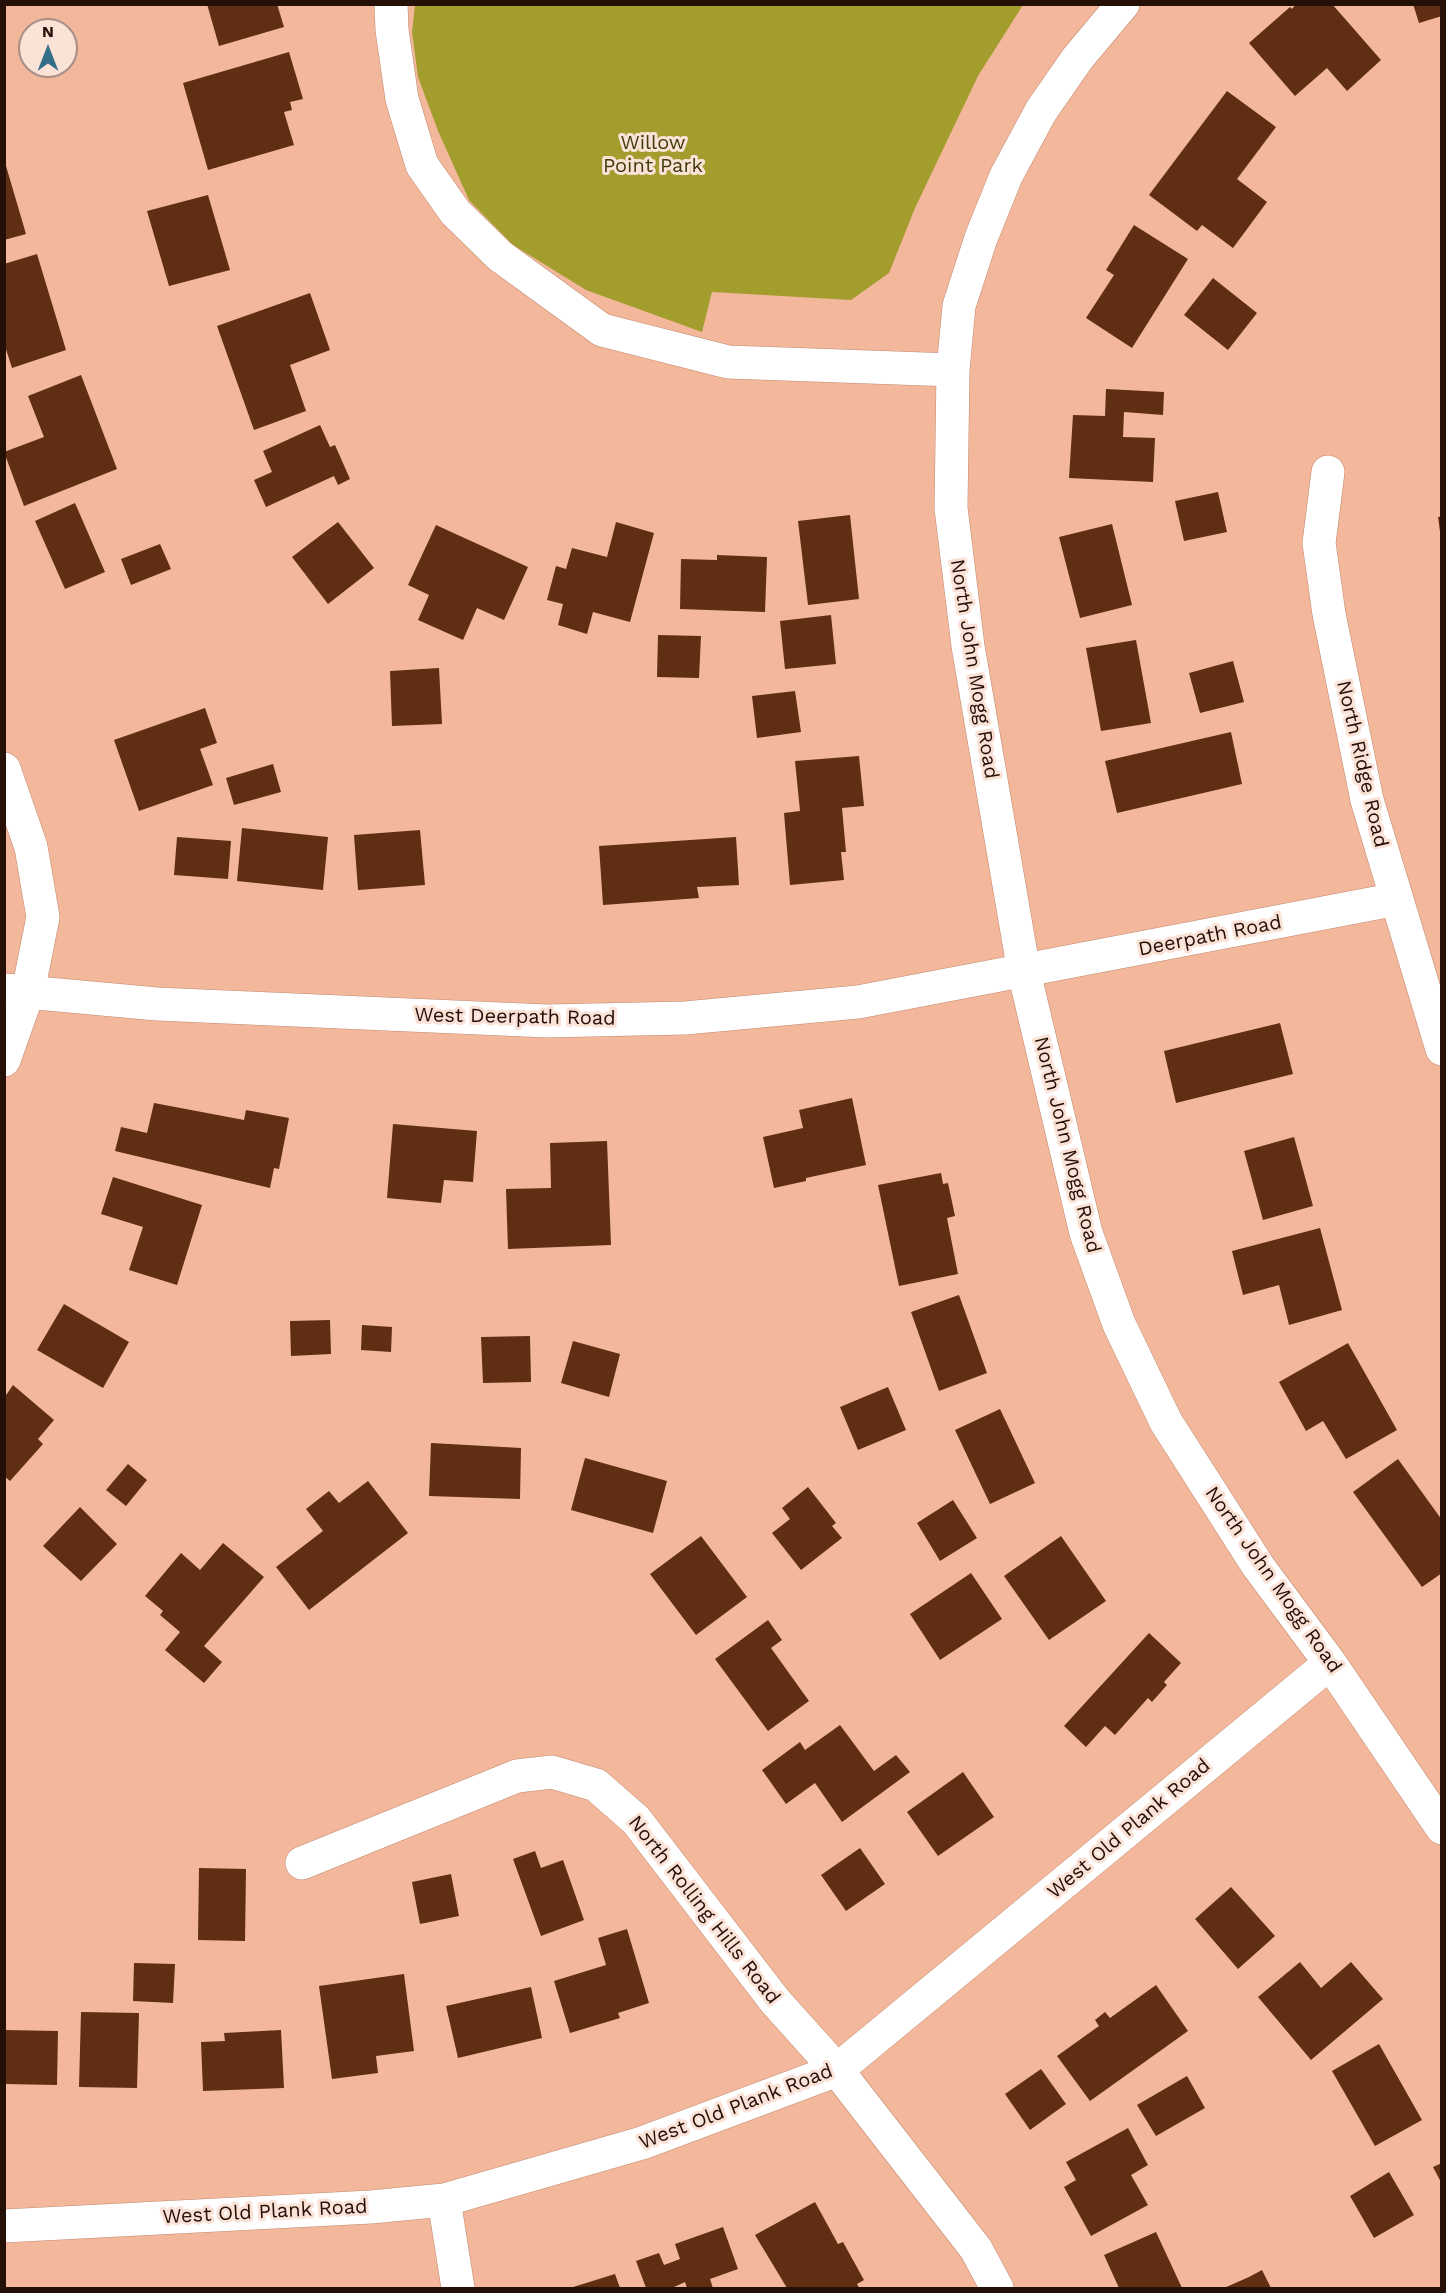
<!DOCTYPE html>
<html>
<head>
<meta charset="utf-8">
<style>
	body { margin:0 }
	#map { position:relative; width:1446px; height:2293px; overflow:hidden; background:#f3b89c; font-family:"Work Sans",sans-serif }
	canvas { display:block }
	.frame { position:absolute; inset:0; border:6px solid #241006; pointer-events:none }
	.north { position:absolute; left:18px; top:18px; width:60px; height:60px; box-sizing:border-box; background:#fbe2d7; border:2px solid #a58e83; border-radius:50%; rotate:0deg; font-size:16px; font-weight:700; line-height:24px; text-align:center; color:#241006 }
	.north::after { content:''; display:block; margin:auto; width:21px; height:27px; background:#336f86; clip-path:polygon(50% 0,100% 100%,50% 72%,0 100%) }
</style>
</head>
<body>
<div id="map">
<canvas width="1446" height="2293"></canvas>
<div class="frame"></div>
<div class="north">N</div>
</div>
<script>
const ctx = document.querySelector('canvas').getContext('2d');
ctx.lineJoin = 'round';
function fill(path, color) {
  ctx.fillStyle = color;
  ctx.fill(path, 'evenodd');
}
function toPath(rows) {
  const path = new Path2D();
  for (const r of rows) {
    path.moveTo(r[0], r[1]);
    for (let i = 2; i < r.length; i += 2) path.lineTo(r[i], r[i + 1]);
  }
  return path;
}
function trace(path, color, width, dash) {
  ctx.strokeStyle = color;
  ctx.lineWidth = width;
  ctx.lineCap = dash ? 'butt' : 'round';
  ctx.setLineDash(dash || []);
  ctx.stroke(path);
}
function write(font, color, halo, rows, align = 'center') {
  ctx.font = font + ' "Work Sans",sans-serif';
  ctx.lineWidth = 6;
  ctx.setLineDash([]);
  ctx.textBaseline = 'middle';
  ctx.strokeStyle = halo;
  ctx.fillStyle = color;
  for (const [text, x, y, turn = 0] of rows) {
    ctx.save();
    ctx.translate(x, y);
    ctx.rotate((+turn || 0) * Math.PI / 180);
    ctx.textAlign = isNaN(turn) ? turn : align;
    if (halo) ctx.strokeText(text, 0, 0);
    ctx.fillText(text, 0, 0);
    ctx.restore();
  }
}
const green = toPath([
	[415,5,415,4,1023,5,978,76,915,208,889,273,851,300,712,292,702,332,586,290,513,245,469,200,438,131,418,77,412,32]
]);
const building = toPath([
	[207,4,277,4,284,27,219,46],
	[1296,4,1332,4,1381,60,1347,91,1327,68,1295,96,1249,43,1290,7,1292,9],
	[1413,4,1442,4,1442,16,1419,23],
	[289,52,303,99,290,102,292,110,284,112,294,145,208,170,183,83],
	[1227,91,1276,127,1237,179,1267,202,1233,248,1202,225,1197,231,1149,195],
	[4,159,26,234,4,240],
	[208,195,230,270,169,286,147,211],
	[1134,225,1188,259,1132,348,1086,318,1114,275,1106,270],
	[37,254,66,350,12,368,4,343,4,264],
	[1213,278,1257,313,1228,350,1184,315],
	[310,293,330,350,290,365,306,411,254,430,217,326],
	[81,375,117,469,24,506,4,452,44,437,28,396],
	[1106,389,1164,392,1163,415,1124,412,1123,437,1155,438,1153,482,1069,478,1073,415,1105,416],
	[320,425,330,447,335,445,350,479,338,485,334,476,266,507,254,480,272,472,263,451],
	[1218,492,1227,532,1184,541,1175,501],
	[75,503,105,572,65,589,35,521],
	[850,515,859,599,808,605,798,521],
	[1442,516,1442,532,1440,532,1438,517],
	[338,522,374,568,328,604,292,557],
	[616,522,654,533,630,622,593,612,587,634,558,625,563,604,547,600,556,566,566,569,572,548,607,557],
	[1112,524,1132,605,1080,618,1059,537],
	[436,525,528,567,504,620,477,608,463,640,418,620,429,595,408,585],
	[160,544,171,569,131,585,121,559],
	[717,555,767,557,765,612,680,609,681,559,717,560],
	[831,615,836,664,785,669,780,621],
	[658,635,701,636,699,678,657,677],
	[1136,640,1151,723,1101,731,1086,648],
	[1233,661,1244,702,1200,713,1189,673],
	[439,668,442,724,392,726,390,671],
	[795,691,801,732,757,738,752,696],
	[205,708,217,743,200,749,213,785,139,811,114,740],
	[1231,732,1242,784,1117,813,1105,761],
	[859,756,864,806,842,808,846,852,841,852,844,880,790,885,784,813,800,811,795,761],
	[273,764,281,792,234,805,226,778],
	[242,828,328,837,323,890,237,881],
	[420,830,425,885,358,890,354,835],
	[177,837,231,841,228,879,174,875],
	[736,837,739,885,697,887,699,898,603,905,599,846],
	[1280,1023,1293,1074,1176,1103,1164,1051],
	[852,1098,866,1165,806,1178,806,1181,774,1188,763,1137,803,1128,799,1110],
	[154,1103,244,1120,246,1110,289,1118,279,1169,274,1168,270,1188,115,1151,121,1127,147,1133],
	[393,1124,477,1131,473,1182,444,1180,441,1203,387,1198],
	[1294,1137,1313,1206,1263,1220,1244,1151],
	[607,1141,611,1245,508,1249,506,1189,551,1188,550,1143],
	[941,1173,943,1184,948,1183,955,1216,947,1218,958,1274,899,1286,878,1185],
	[113,1177,202,1205,177,1285,129,1270,143,1227,101,1214],
	[1320,1228,1342,1310,1289,1325,1279,1285,1243,1295,1232,1251],
	[959,1295,987,1373,939,1391,911,1312],
	[64,1304,129,1342,103,1388,37,1350],
	[330,1320,331,1354,291,1356,290,1321],
	[362,1325,392,1327,391,1352,361,1350],
	[530,1336,531,1382,483,1383,481,1337],
	[573,1341,620,1354,609,1397,561,1383],
	[1348,1343,1397,1430,1346,1459,1323,1421,1306,1431,1279,1382],
	[13,1385,54,1420,38,1439,43,1444,10,1481,4,1476,4,1398],
	[888,1387,906,1430,858,1450,840,1407],
	[1000,1409,1035,1483,990,1504,955,1430],
	[431,1443,521,1448,520,1499,429,1496],
	[585,1458,667,1481,653,1533,571,1510],
	[1398,1459,1442,1520,1442,1573,1422,1587,1353,1492],
	[128,1464,147,1480,126,1506,106,1490],
	[368,1481,408,1533,309,1610,276,1567,323,1531,306,1509,329,1491,339,1503],
	[808,1487,836,1523,832,1526,842,1538,801,1570,772,1533,790,1519,782,1508],
	[953,1500,977,1538,940,1561,917,1523],
	[80,1507,117,1544,81,1581,43,1546],
	[701,1536,747,1597,696,1635,650,1574],
	[1061,1536,1106,1601,1049,1640,1004,1576],
	[223,1543,264,1577,204,1646,222,1662,204,1683,165,1650,180,1632,160,1615,163,1611,145,1596,181,1553,200,1570],
	[971,1573,1002,1619,940,1660,910,1614],
	[768,1620,782,1640,771,1648,809,1701,768,1731,715,1659],
	[1149,1633,1181,1663,1164,1682,1167,1685,1152,1702,1148,1698,1115,1735,1105,1726,1086,1747,1064,1726],
	[840,1725,874,1771,896,1755,910,1772,842,1822,815,1783,786,1804,762,1770,800,1742,805,1750],
	[963,1772,994,1817,938,1856,907,1812],
	[860,1848,885,1884,846,1911,821,1875],
	[535,1851,541,1868,563,1860,584,1920,541,1936,513,1859],
	[199,1868,246,1869,245,1941,198,1940],
	[451,1874,459,1916,420,1924,412,1882],
	[1231,1887,1275,1936,1238,1969,1195,1919],
	[627,1929,649,2003,618,2013,620,2018,570,2033,554,1981,606,1965,598,1938],
	[1300,1962,1321,1988,1351,1962,1383,1999,1311,2060,1258,1997],
	[134,1963,175,1964,173,2003,133,2001],
	[404,1974,414,2051,376,2056,378,2073,332,2079,319,1986],
	[1156,1985,1188,2031,1090,2101,1057,2056,1099,2026,1095,2020,1105,2012,1110,2018],
	[531,1987,542,2038,458,2058,446,2006],
	[81,2012,139,2013,137,2088,79,2087],
	[4,2030,58,2031,57,2085,4,2084],
	[281,2030,284,2088,203,2091,201,2042,225,2041,224,2033],
	[1379,2044,1422,2120,1375,2146,1332,2071],
	[1041,2069,1066,2104,1030,2130,1005,2094],
	[1187,2076,1205,2108,1156,2136,1137,2105],
	[1128,2128,1148,2165,1131,2175,1148,2205,1091,2236,1064,2187,1076,2180,1066,2162],
	[1442,2163,1442,2184,1433,2167],
	[1389,2172,1414,2215,1374,2238,1350,2196],
	[815,2202,838,2244,843,2242,864,2280,857,2284,859,2288,787,2288,755,2235],
	[723,2227,738,2269,710,2279,713,2288,687,2288,685,2282,672,2288,646,2288,636,2261,659,2253,664,2265,680,2259,675,2244],
	[1156,2232,1182,2288,1119,2288,1104,2255],
	[1262,2270,1271,2288,1224,2288,1249,2277],
	[615,2274,620,2288,570,2288]
]);
const minor = toPath([
	[391,4,392,30,402,99,422,165,455,212,500,256,602,330,728,362,953,370],
	[1123,4,1077,59,1041,111,1006,176,981,238,959,306,953,370,951,508,968,646,1024,972,1086,1233,1119,1324,1166,1422,1258,1566,1330,1663,1442,1828],
	[1328,472,1319,543,1329,614,1367,800,1442,1049],
	[4,769,31,847,43,917,28,992,4,1060],
	[4,990,157,1004,547,1021,685,1018,858,1002,1397,899],
	[302,1863,517,1776,552,1772,596,1785,636,1820,775,2001,837,2070,976,2249,997,2288],
	[444,2200,458,2288],
	[4,2226,371,2207,444,2200,642,2143,837,2070,1330,1663]
]);
const parkNames = [
	["Willow",653,143],
	["Point Park",653,166]
];
const streetNames = [
	["North John Mogg Road",974,669,81],
	["North Ridge Road",1362,764,77],
	["Deerpath Road",1210,936,-11],
	["West Deerpath Road",515,1017,1],
	["North John Mogg Road",1067,1145,76],
	["North John Mogg Road",1273,1580,55],
	["West Old Plank Road",1129,1829,-40],
	["North Rolling Hills Road",704,1910,52],
	["West Old Plank Road",736,2107,-21],
	["West Old Plank Road",265,2212,-3]
];
fill(green, '#a39d2d');
fill(building, '#5f2e13');
trace(minor, '#c0886d', 34);
trace(minor, '#fff', 33);
write('20px', '#403d0c', '#fbe2d7', parkNames);
write('20px', '#241006', '#fbe2d7', streetNames);
</script>
</body>
</html>
